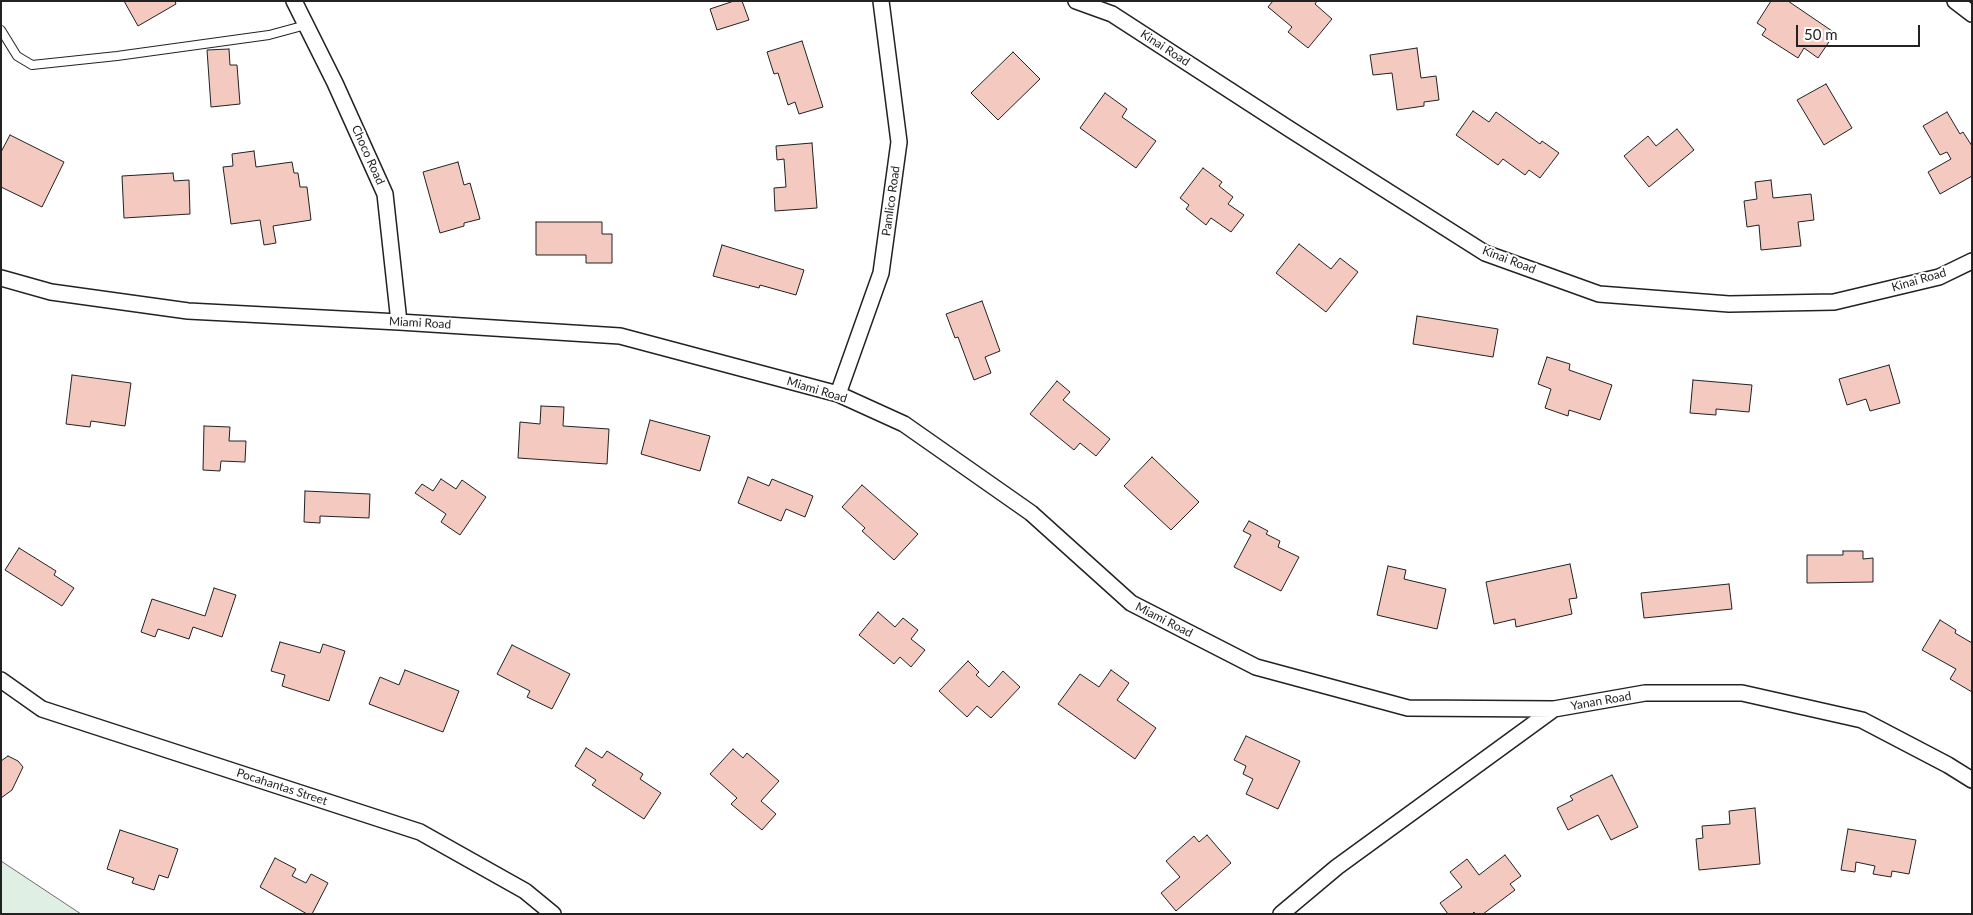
<!DOCTYPE html>
<html>
<head>
<meta charset="utf-8">
<style>
	body { margin:0 }
	#map { position:relative; width:1973px; height:915px; overflow:hidden; background:#fff; font-family:Lato,sans-serif }
	canvas { display:block }
	.frame { position:absolute; inset:0; border:2px solid #222; pointer-events:none }
	.scale { position:absolute; left:1796px; top:25px; width:124px; height:22px; box-sizing:border-box; border:2px solid #222; border-top:0; padding-left:6px; font-size:15px; line-height:18px; white-space:nowrap; color:#222; -webkit-text-stroke:4px #fff; paint-order:stroke }
</style>
</head>
<body>
<div id="map">
<canvas width="1973" height="915"></canvas>
<div class="frame"></div>
<div class="scale">50 m</div>
</div>
<script>
const ctx = document.querySelector('canvas').getContext('2d');
ctx.lineJoin = 'round';
function fill(path, color) {
  ctx.fillStyle = color;
  ctx.fill(path, 'evenodd');
}
function toPath(rows) {
  const path = new Path2D();
  for (const r of rows) {
    path.moveTo(r[0], r[1]);
    for (let i = 2; i < r.length; i += 2) path.lineTo(r[i], r[i + 1]);
  }
  return path;
}
function trace(path, color, width, dash) {
  ctx.strokeStyle = color;
  ctx.lineWidth = width;
  ctx.lineCap = dash ? 'butt' : 'round';
  ctx.setLineDash(dash || []);
  ctx.stroke(path);
}
function write(font, color, halo, rows, align = 'center') {
  ctx.font = font + ' Lato,sans-serif';
  ctx.lineWidth = 4;
  ctx.setLineDash([]);
  ctx.textBaseline = 'middle';
  ctx.strokeStyle = halo;
  ctx.fillStyle = color;
  for (const [text, x, y, turn = 0] of rows) {
    ctx.save();
    ctx.translate(x, y);
    ctx.rotate((+turn || 0) * Math.PI / 180);
    ctx.textAlign = isNaN(turn) ? turn : align;
    if (halo) ctx.strokeText(text, 0, 0);
    ctx.fillText(text, 0, 0);
    ctx.restore();
  }
}
const green = toPath([
	[1,861,81,914,1,914,1,861]
]);
const building = toPath([
	[124,1,175,1,176,4,138,26,124,1],
	[734,1,742,1,749,20,717,30,710,9,734,1],
	[1273,1,1317,1,1315,4,1332,19,1308,48,1288,32,1292,27,1268,7,1273,1],
	[1771,1,1788,1,1835,33,1818,58,1804,48,1798,58,1762,35,1766,29,1757,23,1771,1],
	[802,41,823,107,799,114,795,102,788,105,778,73,774,74,767,52,802,41],
	[1417,48,1421,78,1436,76,1439,100,1424,102,1424,106,1397,110,1392,73,1373,75,1370,55,1417,48],
	[229,49,230,65,237,65,240,104,211,107,207,50,229,49],
	[1013,52,1040,79,998,120,971,93,1013,52],
	[1826,84,1852,128,1824,145,1797,100,1826,84],
	[1105,93,1127,109,1122,117,1156,141,1136,168,1080,128,1105,93],
	[1473,111,1489,122,1496,112,1540,144,1542,141,1559,153,1540,178,1529,170,1525,175,1503,159,1498,165,1456,135,1473,111],
	[1947,112,1960,134,1963,132,1972,146,1972,176,1940,194,1928,172,1951,159,1947,152,1940,155,1923,126,1947,112],
	[1677,129,1694,150,1649,187,1624,156,1648,136,1656,146,1677,129],
	[10,135,64,162,42,207,1,187,1,152,10,135],
	[812,143,817,208,775,211,774,188,786,187,784,159,777,160,776,146,812,143],
	[254,151,256,167,292,162,294,173,298,173,300,187,307,187,311,220,273,226,276,243,264,245,260,220,231,224,223,167,233,166,232,154,254,151],
	[458,162,464,185,470,183,480,219,464,223,464,226,440,233,423,172,458,162],
	[1203,168,1222,182,1219,186,1233,197,1228,204,1244,215,1231,232,1211,218,1206,225,1186,209,1189,205,1180,198,1203,168],
	[173,173,174,181,189,180,190,214,124,218,122,176,173,173],
	[1771,180,1773,198,1811,194,1814,220,1798,222,1801,246,1761,250,1759,225,1747,227,1744,201,1757,199,1755,182,1771,180],
	[536,222,602,222,602,234,612,234,612,263,586,263,586,255,536,255,536,222],
	[1299,244,1331,269,1340,258,1358,272,1326,312,1276,273,1299,244],
	[722,245,804,270,796,295,760,285,759,288,713,276,722,245],
	[982,301,1000,351,985,357,991,373,974,380,958,337,955,338,946,314,982,301],
	[1417,316,1498,329,1493,357,1413,344,1417,316],
	[1547,357,1570,364,1569,370,1612,385,1600,420,1569,410,1568,416,1545,408,1551,389,1538,384,1547,357],
	[1889,365,1900,403,1870,411,1866,399,1847,405,1839,379,1889,365],
	[72,375,131,383,125,426,91,421,90,427,66,424,72,375],
	[1693,380,1752,385,1749,412,1716,409,1716,415,1690,413,1693,380],
	[1057,381,1070,392,1063,400,1110,439,1096,456,1080,443,1074,450,1030,414,1057,381],
	[541,406,564,407,563,426,609,429,607,464,518,458,520,422,540,424,541,406],
	[650,420,710,436,700,471,641,454,650,420],
	[204,426,230,427,229,441,246,441,245,462,221,461,220,471,203,470,204,426],
	[1152,457,1199,502,1171,530,1124,486,1152,457],
	[748,477,769,486,772,479,813,496,805,517,786,509,781,521,738,503,748,477],
	[441,479,456,489,462,480,486,497,460,535,441,522,446,514,415,493,422,484,433,491,441,479],
	[862,485,918,534,894,560,862,531,865,528,842,507,862,485],
	[305,491,370,494,369,518,320,516,320,523,304,522,305,491],
	[1249,521,1268,531,1266,534,1280,541,1278,547,1299,557,1281,591,1234,567,1251,535,1243,531,1249,521],
	[19,548,56,571,54,575,74,588,62,606,5,570,19,548],
	[1843,551,1863,551,1863,559,1873,558,1873,582,1807,583,1807,555,1843,555,1843,551],
	[1570,564,1577,598,1569,599,1572,614,1516,627,1515,619,1494,624,1486,582,1570,564],
	[1388,566,1406,570,1404,579,1446,589,1437,629,1377,615,1388,566],
	[1729,584,1732,609,1644,618,1641,593,1729,584],
	[214,588,236,595,222,637,193,627,189,639,158,629,155,637,141,632,152,599,205,616,214,588],
	[878,612,895,627,903,618,918,630,911,639,925,650,911,667,900,657,894,664,859,635,878,612],
	[1940,620,1956,630,1955,633,1972,643,1972,692,1950,679,1956,669,1922,650,1940,620],
	[280,642,320,653,323,644,345,651,329,701,282,686,285,675,271,671,280,642],
	[512,645,570,674,552,709,527,697,530,691,497,674,512,645],
	[968,661,979,672,976,675,989,687,1003,671,1020,687,991,718,977,706,967,717,939,691,968,661],
	[405,670,459,691,443,732,369,704,380,677,399,685,405,670],
	[1111,670,1129,683,1117,700,1156,728,1135,759,1058,704,1080,674,1099,687,1111,670],
	[1246,736,1300,761,1278,809,1246,794,1253,779,1243,774,1246,766,1234,760,1246,736],
	[586,748,602,758,607,751,643,774,640,779,661,793,644,819,592,785,596,780,575,766,586,748],
	[733,749,743,758,747,753,779,781,761,801,776,814,762,830,731,804,737,798,710,774,733,749],
	[8,756,18,761,23,767,12,790,1,798,1,761,8,756],
	[1612,775,1638,827,1611,840,1598,815,1568,830,1557,808,1573,800,1570,796,1612,775],
	[1755,808,1760,864,1699,870,1696,839,1703,838,1702,826,1730,824,1729,811,1755,808],
	[1848,829,1916,840,1909,874,1892,871,1891,877,1873,874,1875,866,1856,862,1855,872,1841,870,1848,829],
	[120,830,178,849,168,878,159,875,154,890,132,883,134,878,107,869,120,830],
	[1207,835,1231,863,1176,911,1161,893,1180,877,1166,861,1194,836,1199,842,1207,835],
	[1505,855,1521,876,1510,884,1515,890,1483,914,1475,914,1474,912,1472,914,1448,914,1440,903,1462,887,1450,872,1467,859,1479,875,1505,855],
	[275,858,296,869,292,876,306,883,311,874,328,883,312,914,307,914,260,887,275,858]
]);
const service = toPath([
	[1,30,17,56,32,65,117,56,269,35,306,25]
]);
const minor = toPath([
	[294,1,335,83,385,194,399,322],
	[1076,1,1112,14,1291,130,1485,253,1599,294,1729,304,1834,302,1939,277,1972,261],
	[1955,1,1972,14],
	[1,278,51,292,188,311,399,322,620,336,838,394,904,424,1031,513,1131,603,1256,667,1408,708,1554,709],
	[838,394,881,273,899,142,881,1],
	[1,680,42,709,420,832,525,891,553,914],
	[1281,914,1337,867,1554,709,1645,693,1742,693,1862,720,1948,765,1972,780]
]);
const streetNames = [
	["Kinai Road",1165,48,33],
	["Choco Road",368,155,66],
	["Pamlico Road",891,201,-82],
	["Kinai Road",1509,260,21],
	["Kinai Road",1919,280,-16],
	["Miami Road",420,323,3],
	["Miami Road",817,390,17],
	["Miami Road",1164,620,27],
	["Yanan Road",1601,701,-10],
	["Pocahantas Street",282,787,18]
];
fill(green, '#e0efe3');
trace(green, '#6f6f6f', 1);
fill(building, '#f3c9c0');
trace(building, '#222', 1);
trace(service, '#222', 10);
trace(minor, '#222', 18);
trace(service, '#fff', 8);
trace(minor, '#fff', 15);
write('12px', '#222', '#fff', streetNames);
</script>
</body>
</html>
